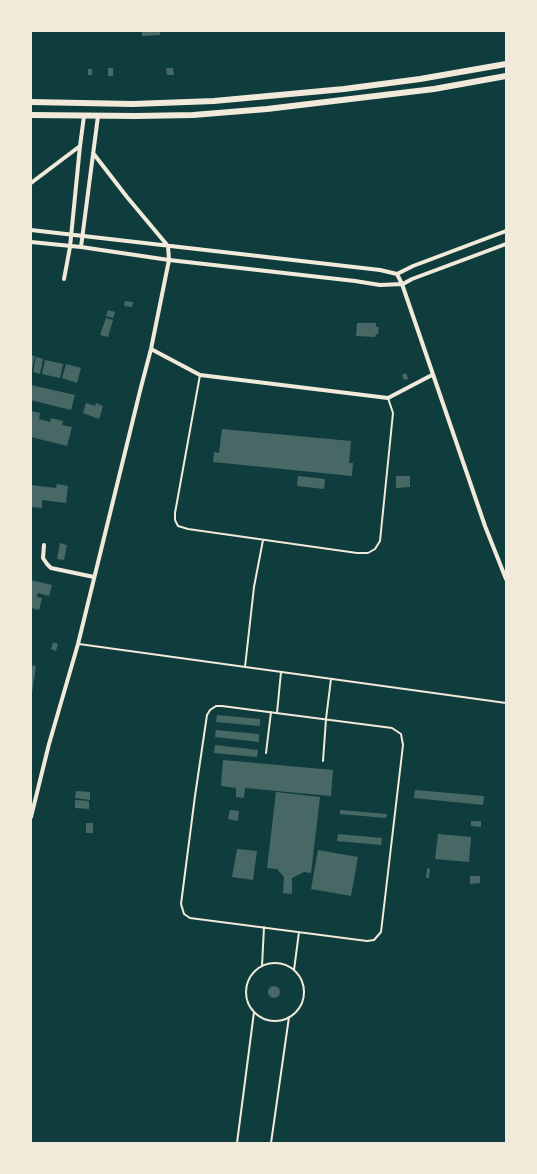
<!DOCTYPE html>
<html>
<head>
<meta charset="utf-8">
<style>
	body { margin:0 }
	#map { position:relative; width:537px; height:1174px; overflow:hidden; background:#0f3d3e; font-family:"Archivo Narrow",sans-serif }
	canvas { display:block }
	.frame { position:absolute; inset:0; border:32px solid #f1e9da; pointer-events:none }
</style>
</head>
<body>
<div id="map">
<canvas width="537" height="1174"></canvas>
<div class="frame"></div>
</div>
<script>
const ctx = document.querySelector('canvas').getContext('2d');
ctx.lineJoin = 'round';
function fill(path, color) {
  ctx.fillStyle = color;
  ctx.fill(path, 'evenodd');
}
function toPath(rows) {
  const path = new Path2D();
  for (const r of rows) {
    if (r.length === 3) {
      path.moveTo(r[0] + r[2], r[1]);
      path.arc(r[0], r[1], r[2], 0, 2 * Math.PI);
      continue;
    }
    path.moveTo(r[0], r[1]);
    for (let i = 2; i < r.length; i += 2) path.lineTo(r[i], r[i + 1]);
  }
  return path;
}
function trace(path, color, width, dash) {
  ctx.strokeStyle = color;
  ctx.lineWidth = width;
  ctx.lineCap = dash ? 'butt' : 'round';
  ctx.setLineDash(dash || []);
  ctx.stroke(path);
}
const building = toPath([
	[142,31,160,31,160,35,142,36],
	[108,68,113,68,113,76,108,76],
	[166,68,173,68,174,75,167,75],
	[88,69,92,69,92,75,88,75],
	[125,301,133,302,132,307,124,306],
	[108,310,115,312,113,318,106,316],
	[106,318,113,320,108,337,100,335],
	[357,323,376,323,376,327,379,327,378,334,376,334,375,337,356,336],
	[31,355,35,356,32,369,31,369],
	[36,357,43,359,40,374,33,372],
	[45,360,63,364,60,378,42,374],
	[66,364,81,368,77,383,62,378],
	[406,373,408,379,404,380,402,375],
	[31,385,75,395,71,410,31,400],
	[86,403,95,406,96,403,103,406,99,419,83,413],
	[31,411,40,413,39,419,50,422,51,418,63,421,62,425,72,427,67,446,31,437],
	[222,429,351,441,349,463,353,463,352,476,213,462,214,452,219,453],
	[298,476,325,479,324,489,297,486],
	[396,476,410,476,410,487,396,488],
	[57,484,68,486,66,503,42,500,42,508,31,507,31,485,56,488],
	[60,543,67,545,64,560,57,559],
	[31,580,52,585,49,596,38,593,37,597,42,598,39,610,31,608],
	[53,642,58,644,56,651,51,649],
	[31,665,36,666,32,693,31,693],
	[217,715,260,719,260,726,216,722],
	[216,730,259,734,259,742,215,737],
	[215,745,258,750,257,757,214,753],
	[223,760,333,770,331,796,245,788,244,798,236,797,236,788,221,786],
	[415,790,484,796,483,805,414,798],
	[76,791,90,792,90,800,75,798],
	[276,792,320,797,311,873,304,872,292,878,292,894,283,893,284,877,277,869,267,868],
	[75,800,89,801,89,809,75,808],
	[230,810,239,811,238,821,228,819],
	[340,810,387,814,386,818,340,814],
	[471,821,481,821,481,827,471,826],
	[86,823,93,823,93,833,86,833],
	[338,834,382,838,381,845,337,841],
	[438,834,471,837,469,862,435,859],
	[237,849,257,851,253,880,232,877],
	[318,850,358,857,351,896,311,889],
	[427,868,430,869,429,878,426,878],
	[470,876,480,876,480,883,470,884],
	[274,992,6]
]);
const service = toPath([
	[200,375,175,513,175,520,178,526,188,529,357,553,368,553,375,549,380,541,393,413,388,398],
	[79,644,506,703],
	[245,667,254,587,263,540],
	[216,706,222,706,392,728,401,734,403,745,381,932,374,940,367,941,190,918,184,914,181,904,195,796,207,715,210,710,216,706],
	[277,713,281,672],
	[266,753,271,712],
	[323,761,326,719,331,679],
	[275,992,29],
	[262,966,264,927],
	[294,970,299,932],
	[237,1143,254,1012],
	[271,1143,289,1017]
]);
const minor = toPath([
	[31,183,80,146],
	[31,230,380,270,397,274,413,266,506,231],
	[31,242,81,247,169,260,355,281,380,285,403,284,412,279,506,244],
	[81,247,98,116],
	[397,274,402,284,485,526,506,579],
	[64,279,70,247,80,146,84,116],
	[151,349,200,375,388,398,432,375],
	[44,545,43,558,47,564,51,568,94,577],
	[31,817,49,744,78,644,140,391,151,349,169,260,168,246,127,197,93,153]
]);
const secondary = toPath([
	[31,102,133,104,214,101,344,89,420,79,506,64],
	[31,115,136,116,193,115,267,109,434,89,506,76]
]);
fill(building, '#486865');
trace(service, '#f1e9da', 2);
trace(minor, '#f1e9da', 4);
trace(secondary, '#f1e9da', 6);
</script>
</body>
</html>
